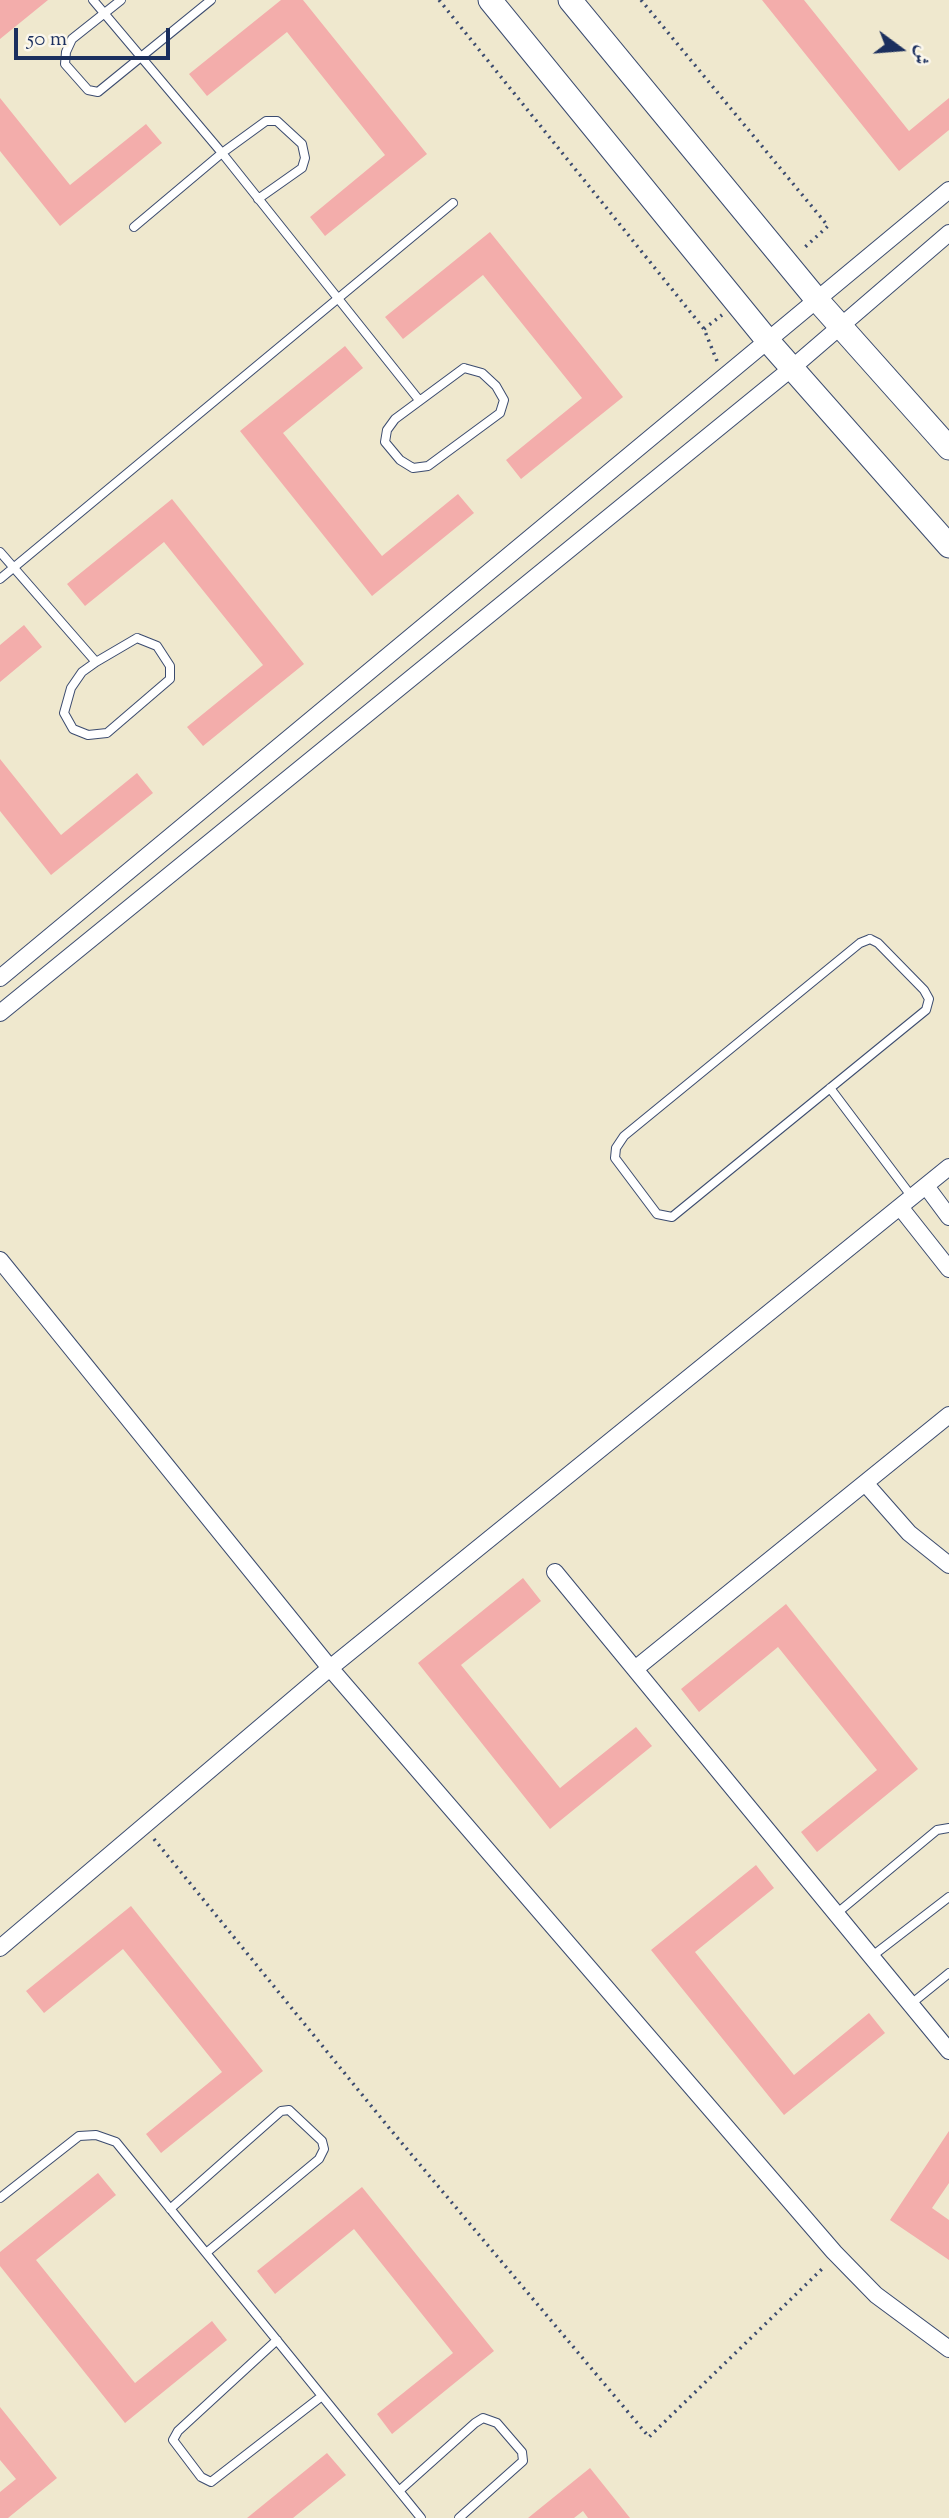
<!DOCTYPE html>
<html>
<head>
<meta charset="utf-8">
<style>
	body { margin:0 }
	#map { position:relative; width:949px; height:2518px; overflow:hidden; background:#efe8ce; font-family:"Sorts Mill Goudy",Amiri,serif }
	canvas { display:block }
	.north { position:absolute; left:865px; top:14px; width:70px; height:70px; -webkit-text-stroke:5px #fbf7ec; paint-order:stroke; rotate:106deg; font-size:19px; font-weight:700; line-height:28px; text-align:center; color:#1b2f5e }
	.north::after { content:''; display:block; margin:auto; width:24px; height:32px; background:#1b2f5e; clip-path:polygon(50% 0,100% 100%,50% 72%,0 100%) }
	.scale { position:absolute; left:14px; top:28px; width:156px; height:32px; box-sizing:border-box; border:4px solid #1b2f5e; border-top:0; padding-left:9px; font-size:21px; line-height:24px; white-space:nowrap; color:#1b2f5e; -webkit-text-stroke:5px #fbf7ec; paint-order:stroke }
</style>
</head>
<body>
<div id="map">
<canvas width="949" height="2518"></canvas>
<div class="north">ش</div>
<div class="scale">50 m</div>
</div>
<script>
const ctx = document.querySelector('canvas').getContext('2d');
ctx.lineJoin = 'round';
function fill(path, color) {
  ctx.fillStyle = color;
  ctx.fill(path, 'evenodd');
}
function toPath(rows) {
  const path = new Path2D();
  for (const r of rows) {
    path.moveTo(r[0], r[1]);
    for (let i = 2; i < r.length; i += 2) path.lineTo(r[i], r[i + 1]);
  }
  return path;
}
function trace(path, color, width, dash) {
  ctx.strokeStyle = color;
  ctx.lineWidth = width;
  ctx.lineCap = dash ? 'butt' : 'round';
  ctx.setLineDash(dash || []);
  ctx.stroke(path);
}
const building = toPath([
	[0,0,48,0,0,39],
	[281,0,303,0,427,154,325,236,310,217,385,155,287,32,207,96,189,74],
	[762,0,804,0,909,131,949,98,949,130,899,171],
	[0,98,70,185,146,124,162,143,60,226,0,151],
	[490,232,623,397,521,479,506,460,582,398,483,275,403,339,385,317],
	[345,346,363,368,283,433,382,556,458,494,474,513,372,596,240,431],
	[172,499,304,664,203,746,187,727,263,665,164,542,85,606,67,584],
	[24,625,42,647,0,682,0,645],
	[0,759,61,835,137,773,153,793,51,875,0,811],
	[523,1578,541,1601,461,1665,560,1788,636,1727,652,1746,550,1829,418,1663],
	[786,1604,918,1769,817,1852,801,1832,877,1770,778,1647,699,1712,681,1689],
	[756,1865,774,1888,695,1952,794,2075,869,2013,885,2033,784,2115,651,1950],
	[131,1906,263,2071,161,2153,146,2134,222,2072,123,1949,44,2013,26,1991],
	[949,2131,949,2183,932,2208,949,2220,949,2260,890,2220],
	[98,2173,116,2195,36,2260,135,2383,212,2321,227,2340,125,2423,0,2266,0,2252],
	[362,2187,494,2351,392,2434,377,2414,453,2353,354,2229,275,2294,257,2271],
	[0,2407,57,2478,8,2518,0,2518,0,2492,16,2479,0,2460],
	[327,2453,346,2475,293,2518,247,2518],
	[590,2468,630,2518,588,2518,583,2511,574,2518,528,2518]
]);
const path = toPath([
	[439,0,704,329,717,361],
	[641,0,828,226,803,249],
	[704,329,722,315],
	[154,1839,390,2129,649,2437,825,2266]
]);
const lane = toPath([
	[93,0,222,153,419,400],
	[121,0,72,39,66,52,65,64,88,90,98,92,211,0],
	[134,227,222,153,266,121,277,121,302,144,305,158,302,168,258,199],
	[464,368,482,373,496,386,504,400,500,413,428,466,413,468,400,460,385,442,387,430,395,419,464,368],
	[0,552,96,662],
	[0,579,453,203],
	[137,638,157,646,170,666,170,679,107,733,88,735,73,729,64,713,71,688,82,672,96,662,137,638],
	[870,939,878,943,924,990,929,999,926,1010,672,1217,657,1214,615,1158,616,1148,624,1136,860,943,870,939],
	[830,1088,912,1197],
	[836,1914,937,1830,949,1828],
	[871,1957,949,1897],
	[911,2004,949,1973],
	[0,2198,79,2136,96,2135,116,2142,421,2518],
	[170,2209,281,2111,289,2110,322,2141,324,2149,319,2159,206,2253],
	[277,2340,178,2431,173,2440,201,2477,211,2482,322,2396],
	[399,2491,475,2423,483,2418,497,2423,522,2452,523,2461,459,2518]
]);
const street = toPath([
	[0,978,949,190],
	[0,1013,792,368,949,233],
	[926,1186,949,1217],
	[900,1207,949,1269],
	[0,1260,330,1668,834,2252,876,2295,949,2349],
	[865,1483,909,1533,949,1565],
	[555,1572,949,2051],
	[635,1669,949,1415],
	[0,1948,330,1668,949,1167]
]);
const secondary = toPath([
	[490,0,768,341,949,546],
	[570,0,818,301,949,448]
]);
fill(building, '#f3adab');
trace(lane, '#3b4b6f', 10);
trace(street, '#3b4b6f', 18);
trace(secondary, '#3b4b6f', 25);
trace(path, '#3b4b6f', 3.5, [2, 5]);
trace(lane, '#fff', 8);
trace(street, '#fff', 16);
trace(secondary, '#fff', 23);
</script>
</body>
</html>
